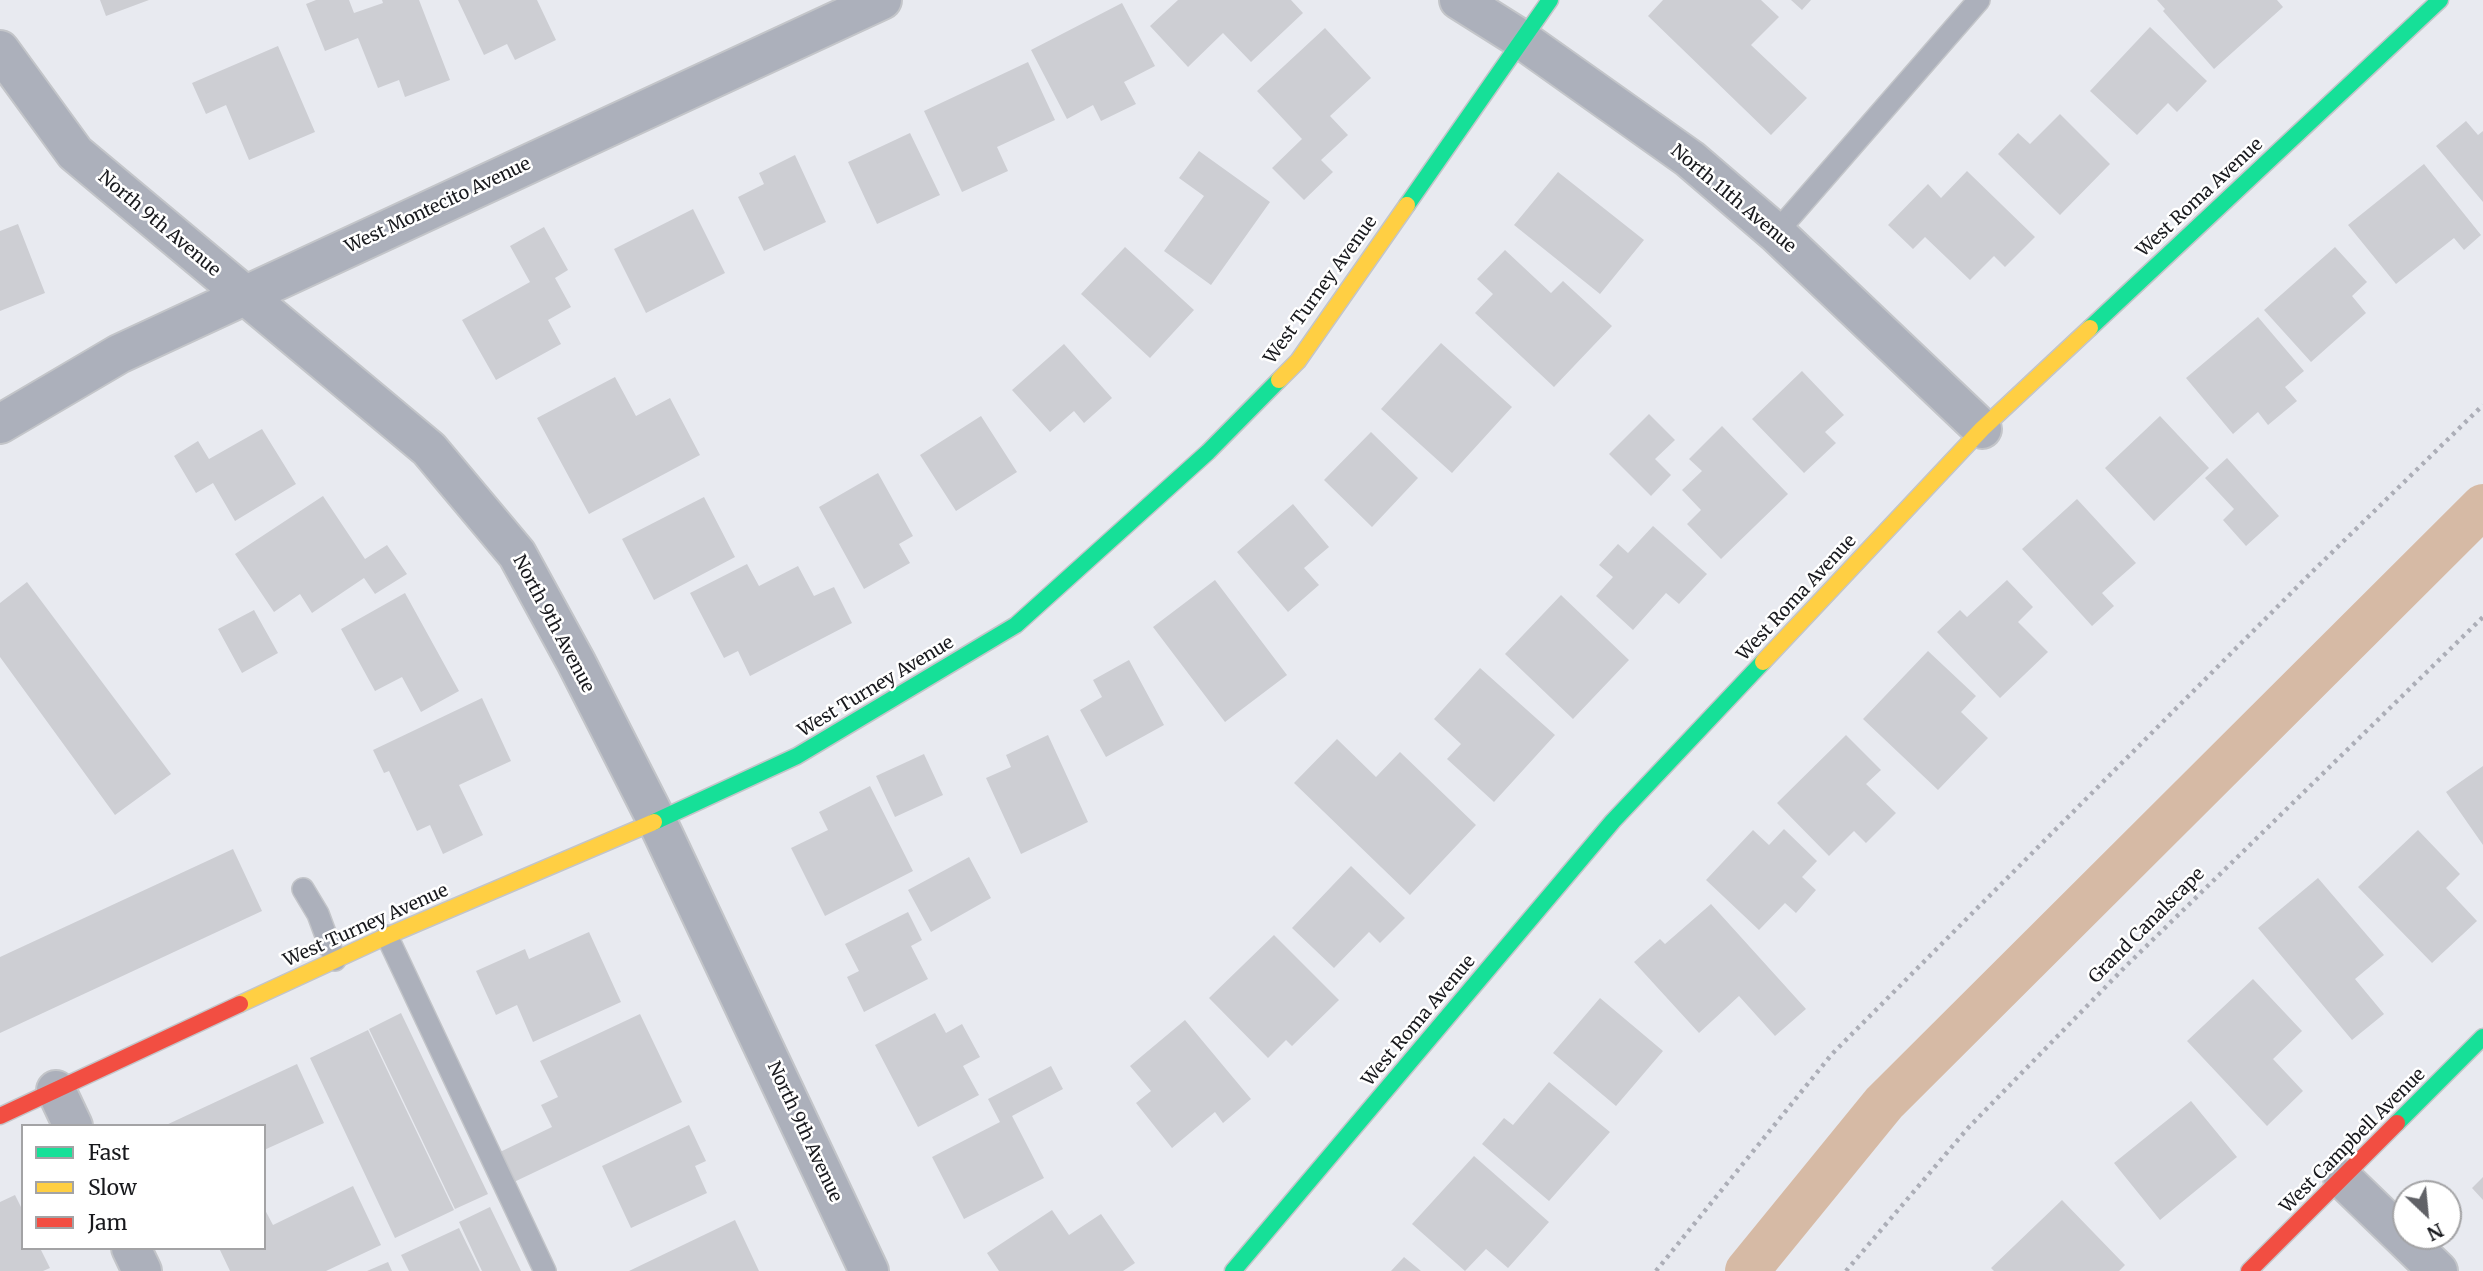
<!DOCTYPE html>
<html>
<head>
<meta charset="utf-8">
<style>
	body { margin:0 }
	#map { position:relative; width:2483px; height:1271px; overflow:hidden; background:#e8eaf0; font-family:Merriweather,serif }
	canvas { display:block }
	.legend { position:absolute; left:21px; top:1124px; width:245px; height:126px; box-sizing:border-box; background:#fff; border:2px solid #a3a3a5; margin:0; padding:9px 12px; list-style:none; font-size:21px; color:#18191d }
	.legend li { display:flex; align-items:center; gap:14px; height:35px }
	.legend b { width:35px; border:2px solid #a3a3a5 }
	.north { position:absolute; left:2392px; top:1180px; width:70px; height:70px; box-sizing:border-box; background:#fff; border:2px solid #a3a3a5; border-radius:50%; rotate:154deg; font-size:19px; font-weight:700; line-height:28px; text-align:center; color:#18191d }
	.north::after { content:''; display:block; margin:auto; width:24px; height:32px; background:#616267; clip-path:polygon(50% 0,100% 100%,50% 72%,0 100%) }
</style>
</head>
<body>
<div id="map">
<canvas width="2483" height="1271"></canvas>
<ul class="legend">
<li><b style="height:9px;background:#16e098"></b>Fast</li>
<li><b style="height:9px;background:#ffcf43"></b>Slow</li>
<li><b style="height:9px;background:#f24e42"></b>Jam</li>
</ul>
<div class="north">N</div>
</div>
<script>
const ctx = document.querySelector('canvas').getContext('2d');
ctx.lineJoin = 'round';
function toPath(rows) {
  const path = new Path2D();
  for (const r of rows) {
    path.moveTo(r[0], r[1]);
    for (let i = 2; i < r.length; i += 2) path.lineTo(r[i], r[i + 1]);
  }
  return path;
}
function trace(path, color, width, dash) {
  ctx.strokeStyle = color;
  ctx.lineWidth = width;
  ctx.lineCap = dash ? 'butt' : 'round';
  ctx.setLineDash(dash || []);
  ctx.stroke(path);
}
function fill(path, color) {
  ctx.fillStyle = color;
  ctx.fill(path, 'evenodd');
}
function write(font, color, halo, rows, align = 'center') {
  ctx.font = font + ' Merriweather,serif';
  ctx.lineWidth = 5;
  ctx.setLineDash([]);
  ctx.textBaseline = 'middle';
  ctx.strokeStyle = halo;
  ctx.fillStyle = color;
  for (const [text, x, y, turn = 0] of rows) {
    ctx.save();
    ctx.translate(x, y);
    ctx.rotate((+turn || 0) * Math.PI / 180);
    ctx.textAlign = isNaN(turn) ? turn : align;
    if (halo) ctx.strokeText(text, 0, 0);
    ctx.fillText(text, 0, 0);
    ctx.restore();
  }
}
const canal = toPath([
	[1747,1271,1884,1103,2483,506]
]);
const building = toPath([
	[100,0,149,0,106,16],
	[316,0,349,0,354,13,383,3,382,0,419,0,450,80,405,97,399,80,378,88,358,38,325,51,306,4],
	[458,0,537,0,556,40,515,60,507,44,484,55],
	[1178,0,1291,0,1303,13,1251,62,1223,33,1188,67,1150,26],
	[1663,0,1761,0,1779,17,1751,45,1807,98,1771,135,1648,16],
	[1791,0,1811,0,1802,10],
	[2157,0,2277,0,2283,7,2214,69,2163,11,2165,9],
	[1122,3,1155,66,1124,82,1136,104,1101,121,1093,105,1067,119,1031,50],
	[2150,27,2207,81,2177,112,2168,103,2137,135,2090,91],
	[1325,28,1371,78,1330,116,1348,135,1321,160,1333,172,1304,200,1272,168,1302,139,1257,91],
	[278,46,315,132,249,160,226,105,206,114,192,83],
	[1028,62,1055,120,997,147,1008,171,962,192,924,111],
	[2060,114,2110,164,2060,215,1998,154,2018,133,2030,144],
	[2466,121,2478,135,2483,131,2483,202,2436,146],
	[910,133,940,195,877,224,848,162],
	[1199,151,1270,202,1211,285,1164,251,1204,196,1179,178],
	[795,155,826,222,764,251,738,197,764,184,759,173],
	[2424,164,2481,235,2464,250,2454,238,2396,284,2348,225],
	[1967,171,2035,237,2005,267,1994,256,1970,280,1925,237,1913,249,1888,225,1928,184,1941,198],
	[1558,172,1644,240,1600,294,1514,225],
	[693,209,725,273,646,313,614,249],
	[18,224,45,293,0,311,0,231],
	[544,227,568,270,555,278,571,307,548,320,561,344,496,380,462,320,530,282,510,246],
	[1125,247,1194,310,1150,358,1081,294],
	[2335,247,2367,282,2352,296,2366,313,2311,362,2264,310],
	[1505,250,1551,293,1563,281,1612,326,1554,387,1475,313,1493,294,1477,279],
	[2258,317,2304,371,2285,387,2297,401,2268,425,2258,412,2233,434,2186,378],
	[1441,343,1512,407,1452,473,1381,409],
	[1064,344,1112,398,1084,423,1074,411,1050,432,1012,390],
	[1802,371,1844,415,1825,432,1836,443,1804,473,1752,419],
	[615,377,636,416,670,398,700,455,589,514,537,418],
	[1649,414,1675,440,1655,459,1671,475,1651,496,1609,454],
	[981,416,1017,472,956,511,920,455],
	[2160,416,2209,468,2154,521,2105,468],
	[1722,426,1788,494,1721,559,1687,524,1701,510,1682,490,1702,471,1689,459],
	[262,429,296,484,235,521,213,483,196,493,174,456,198,441,209,459],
	[1371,432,1418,478,1372,527,1324,480],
	[2227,458,2279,516,2246,546,2223,520,2234,509,2205,478],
	[878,473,913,536,899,544,910,563,864,589,819,507],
	[323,496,365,559,387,545,407,574,375,594,364,578,312,613,300,594,274,612,235,554],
	[704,497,735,557,654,600,622,539],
	[2077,499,2136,563,2102,593,2114,606,2092,626,2022,549],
	[1293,504,1329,547,1304,568,1319,585,1288,612,1237,552],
	[1653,526,1707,574,1679,604,1666,593,1633,630,1596,596,1613,577,1599,565,1618,544,1628,553],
	[747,564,759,586,798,566,814,596,834,587,852,623,750,676,738,651,724,658,690,593],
	[1215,580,1287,675,1225,722,1153,627],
	[2007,580,2033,607,2018,622,2048,652,2000,698,1937,632,1960,610,1967,617],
	[27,582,171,774,115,815,0,657,0,603],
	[405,593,459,691,421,712,402,677,375,691,341,629],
	[1561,595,1629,660,1573,719,1505,654],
	[254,610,278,653,242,673,218,629],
	[1928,651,1976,696,1961,712,1988,738,1938,790,1863,719],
	[1129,660,1164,725,1106,757,1080,710,1102,697,1093,680],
	[1480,668,1555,735,1494,802,1447,759,1461,744,1434,719],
	[482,698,511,761,459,785,483,835,443,854,430,825,417,831,389,771,384,773,373,750],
	[1048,735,1088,822,1021,854,986,778,1011,767,1006,755],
	[1846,735,1881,770,1866,784,1896,813,1866,843,1854,831,1829,856,1777,803],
	[1337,739,1376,777,1400,752,1476,825,1410,895,1294,783],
	[924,754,943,795,895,817,876,776],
	[2483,766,2483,845,2446,792],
	[870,786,913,871,825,916,791,848,828,830,819,812],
	[1784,829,1817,861,1802,877,1816,890,1796,913,1785,903,1759,930,1706,880,1753,830,1769,845],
	[2418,830,2460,874,2446,888,2477,921,2432,963,2358,887],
	[233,849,262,911,0,1033,0,957],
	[969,857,991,898,931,932,908,890],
	[1351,866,1405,918,1380,943,1369,932,1334,968,1292,928],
	[2318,878,2384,955,2355,979,2384,1014,2352,1040,2258,928],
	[1711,904,1806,1009,1775,1036,1739,996,1699,1033,1634,962,1660,939,1665,944],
	[908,912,922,940,911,946,928,979,864,1012,847,977,859,971,845,944],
	[589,932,621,1002,533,1042,517,1005,496,1015,476,971,525,949,529,959],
	[1274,935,1339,1000,1292,1046,1286,1040,1268,1058,1209,998],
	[2253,979,2302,1031,2273,1059,2303,1091,2267,1126,2187,1041],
	[1600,998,1663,1051,1616,1106,1553,1053],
	[401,1013,488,1194,455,1209,369,1029],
	[935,1013,946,1033,962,1024,980,1057,963,1066,979,1095,918,1127,875,1045],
	[640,1014,682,1102,514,1182,500,1152,552,1127,541,1105,558,1097,540,1061],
	[1185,1020,1251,1099,1223,1123,1215,1112,1172,1148,1136,1103,1151,1091,1130,1066],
	[368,1030,454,1210,395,1238,310,1058],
	[297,1064,324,1123,264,1150,264,1126,164,1126],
	[1051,1066,1063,1089,1012,1116,1044,1178,964,1219,932,1157,1000,1122,988,1099],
	[1549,1082,1610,1132,1549,1201,1482,1144,1504,1118,1513,1125],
	[2191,1101,2237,1157,2160,1220,2114,1163],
	[689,1125,706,1161,695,1166,707,1193,631,1228,602,1166],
	[1474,1156,1549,1222,1508,1268,1486,1249,1465,1271,1412,1224],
	[2483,1177,2483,1200,2472,1188],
	[353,1186,381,1245,326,1271,230,1271,219,1248,264,1248,264,1208,273,1225],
	[15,1195,23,1211,23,1248,40,1248,50,1268,43,1271,0,1271,0,1202],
	[2062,1200,2125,1265,2119,1271,1994,1271,1991,1268],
	[490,1207,521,1271,482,1271,459,1222],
	[1052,1210,1069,1235,1101,1214,1135,1263,1123,1271,999,1271,987,1253],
	[735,1220,759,1271,629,1271],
	[459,1228,480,1271,409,1271,401,1255],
	[1404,1257,1421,1271,1391,1271],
	[388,1262,392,1271,367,1271]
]);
const path = toPath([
	[1656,1271,1832,1054,2313,571,2483,405],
	[1846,1271,1968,1128,2125,967,2483,617]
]);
const lane = toPath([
	[1776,233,1979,0],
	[303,889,318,914,335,960],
	[387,936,545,1271]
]);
const street = toPath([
	[1459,0,1521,39,1690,159,1776,233,1982,429],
	[0,50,75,153,429,449,517,554,576,662,657,821,869,1271],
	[0,424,119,354,882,0],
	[56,1090,73,1126],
	[2343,1179,2438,1271],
	[131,1248,142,1271]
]);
const fast = toPath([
	[1407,205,1550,0],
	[2090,328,2440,0],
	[654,822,797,756,1016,625,1208,452,1279,380],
	[2397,1123,2483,1037],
	[1233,1271,1613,821,1763,662]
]);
const slow = toPath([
	[1279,380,1298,361,1407,205],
	[1763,662,1982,429,2090,328],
	[240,1004,387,936,654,822]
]);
const jam = toPath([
	[0,1116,240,1004],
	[2249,1271,2397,1123]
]);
const streetNames = [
	["West Roma Avenue",2200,198,-43],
	["North 11th Avenue",1733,199,40],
	["West Montecito Avenue",438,206,-25],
	["North 9th Avenue",159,224,40],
	["West Turney Avenue",1321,290,-54],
	["West Roma Avenue",1797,598,-47],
	["North 9th Avenue",553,624,62],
	["West Turney Avenue",876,687,-31],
	["West Turney Avenue",366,926,-24],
	["Grand Canalscape",2147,926,-45],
	["West Roma Avenue",1419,1021,-50],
	["North 9th Avenue",804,1132,65],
	["West Campbell Avenue",2353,1141,-45]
];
trace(canal, '#d6baa5', 44);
fill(building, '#cdced3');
trace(lane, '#c3c5c9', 24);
trace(street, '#c3c5c9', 42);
trace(fast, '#c3c5c9', 19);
trace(slow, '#c3c5c9', 19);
trace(jam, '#c3c5c9', 19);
trace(path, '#acaeb7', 4.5, [3.5, 5]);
trace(lane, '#acb0bb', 21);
trace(street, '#acb0bb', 38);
trace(fast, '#16e098', 16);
trace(slow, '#ffcf43', 16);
trace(jam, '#f24e42', 16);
write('18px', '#18191d', '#fff', streetNames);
</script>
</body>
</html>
